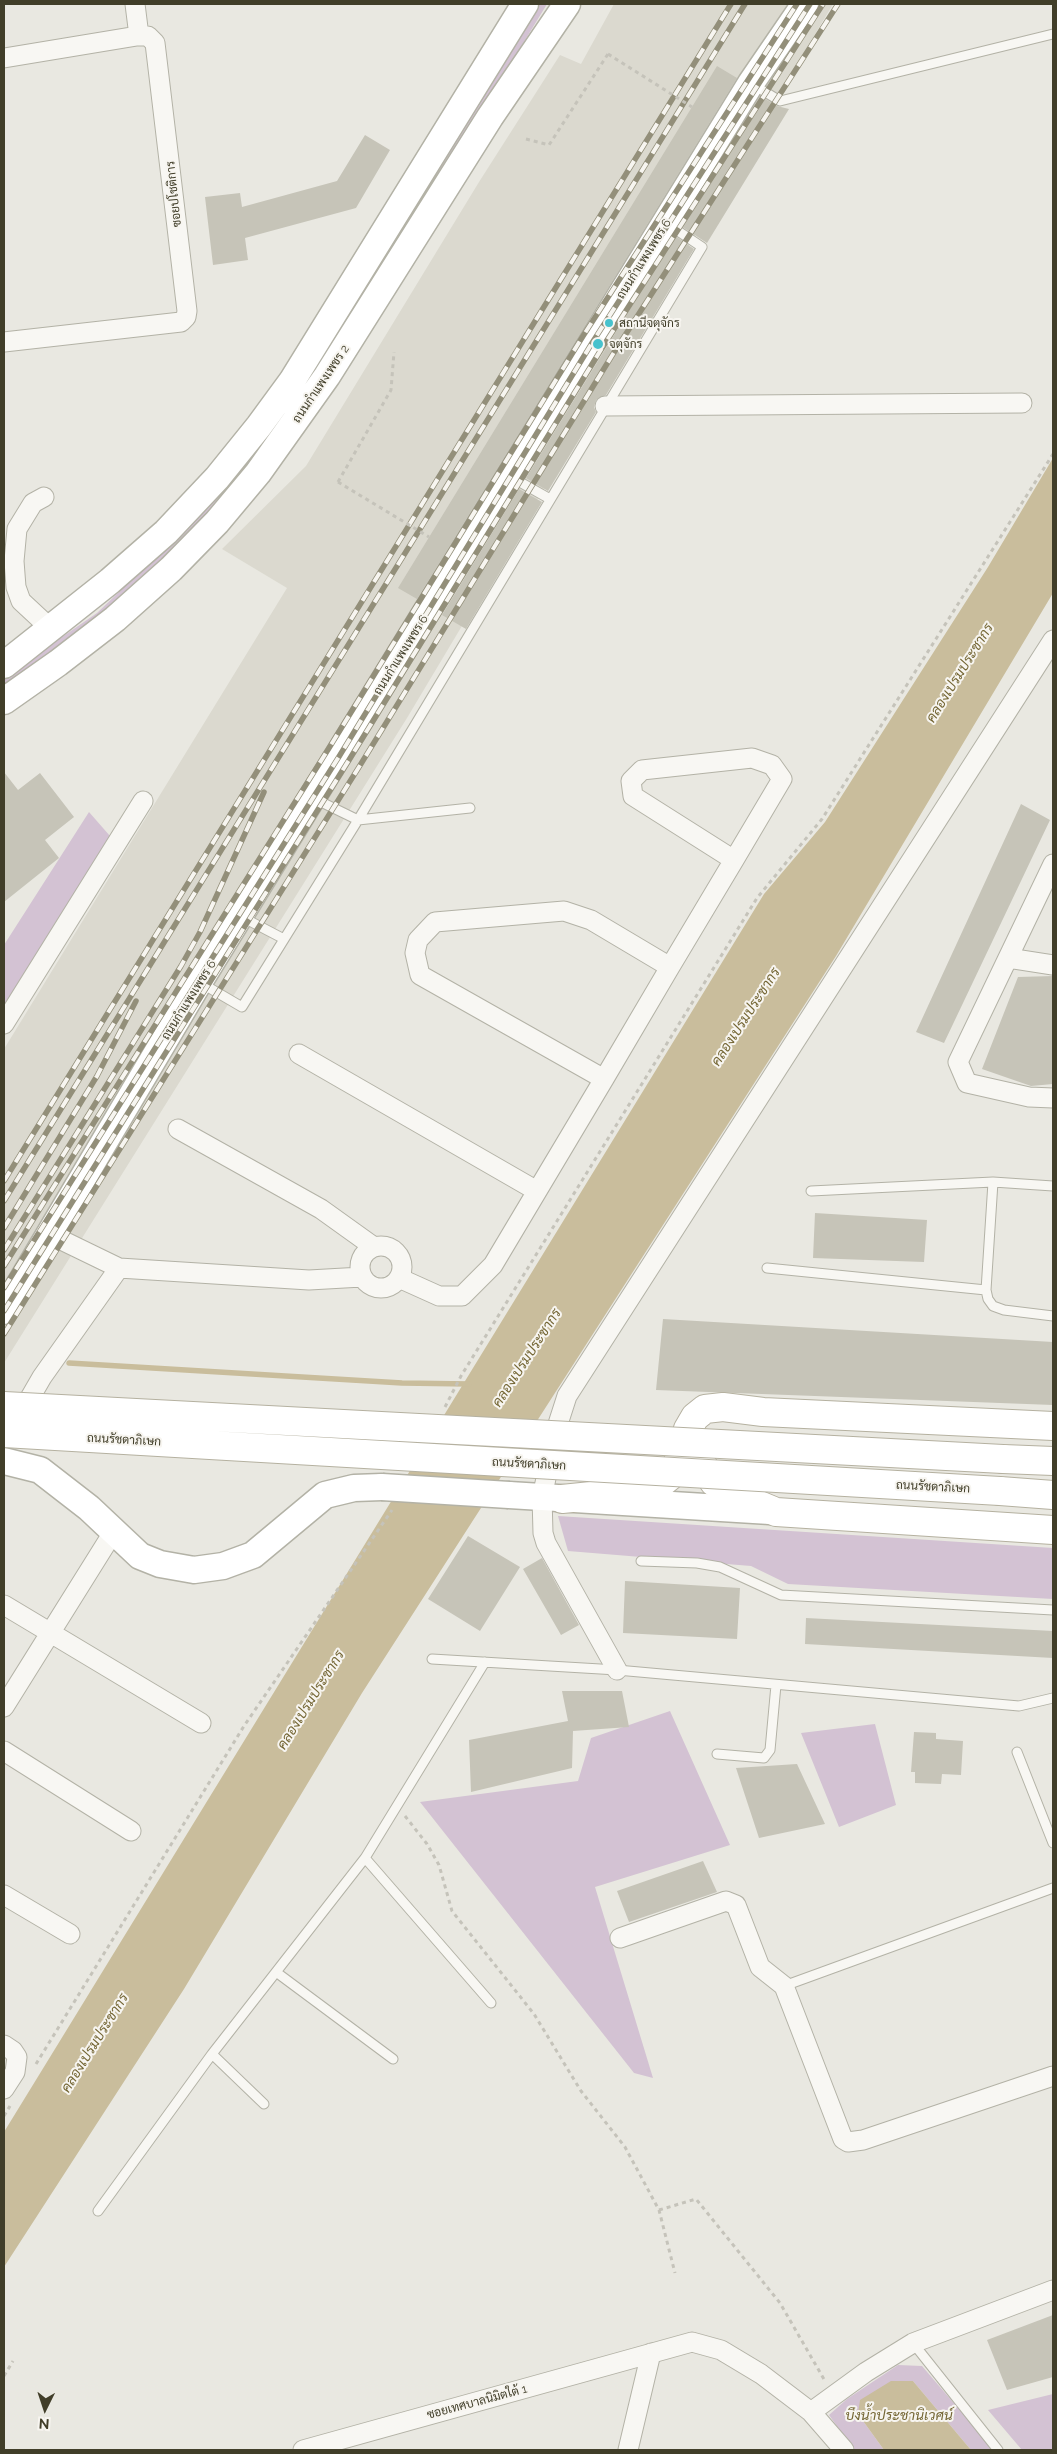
<!DOCTYPE html>
<html>
<head>
<meta charset="utf-8">
<style>
	body { margin:0 }
	#map { position:relative; width:1057px; height:2454px; overflow:hidden; background:#e9e8e1; font-family:Raleway,sans-serif }
	canvas { display:block }
	.frame { position:absolute; inset:0; border:5px solid #413e29; pointer-events:none }
	.north { position:absolute; left:20px; top:2384px; width:50px; height:50px; -webkit-text-stroke:4px #f7f5f0; paint-order:stroke; rotate:184deg; font-size:14px; font-weight:700; line-height:20px; text-align:center; color:#413e29 }
	.north::after { content:''; display:block; margin:auto; width:18px; height:22px; background:#413e29; clip-path:polygon(50% 0,100% 100%,50% 72%,0 100%) }
</style>
</head>
<body>
<div id="map">
<canvas width="1057" height="2454"></canvas>
<div class="frame"></div>
<div class="north">N</div>
</div>
<script>
const ctx = document.querySelector('canvas').getContext('2d');
ctx.lineJoin = 'round';
function fill(path, color) {
  ctx.fillStyle = color;
  ctx.fill(path, 'evenodd');
}
function toPath(rows) {
  const path = new Path2D();
  for (const r of rows) {
    if (r.length === 3) {
      path.moveTo(r[0] + r[2], r[1]);
      path.arc(r[0], r[1], r[2], 0, 2 * Math.PI);
      continue;
    }
    path.moveTo(r[0], r[1]);
    for (let i = 2; i < r.length; i += 2) path.lineTo(r[i], r[i + 1]);
  }
  return path;
}
function trace(path, color, width, dash) {
  ctx.strokeStyle = color;
  ctx.lineWidth = width;
  ctx.lineCap = dash ? 'butt' : 'round';
  ctx.setLineDash(dash || []);
  ctx.stroke(path);
}
function write(font, color, halo, rows, align = 'center') {
  ctx.font = font + ' Raleway,Sarabun,sans-serif';
  ctx.lineWidth = 4;
  ctx.setLineDash([]);
  ctx.textBaseline = 'middle';
  ctx.strokeStyle = halo;
  ctx.fillStyle = color;
  for (const [text, x, y, turn = 0] of rows) {
    ctx.save();
    ctx.translate(x, y);
    ctx.rotate((+turn || 0) * Math.PI / 180);
    ctx.textAlign = isNaN(turn) ? turn : align;
    if (halo) ctx.strokeText(text, 0, 0);
    ctx.fillText(text, 0, 0);
    ctx.restore();
  }
}
const built = toPath([
	[614,4,833,4,407,718,4,1363,4,1049,287,588,222,549,306,466,479,182,560,55,581,64]
]);
const green = toPath([
	[539,4,547,4,491,96,264,451,192,533,105,613,4,688,4,677,97,613,188,526,345,318],
	[89,812,110,836,4,1010,4,945],
	[558,1516,1053,1548,1053,1599,788,1584,751,1566,568,1551],
	[670,1711,730,1845,595,1887,653,2078,634,2073,420,1802,578,1781,591,1738],
	[875,1724,896,1805,839,1827,801,1733],
	[898,2365,922,2366,994,2450,971,2450,913,2381,858,2414,884,2450,854,2450,829,2415,847,2399],
	[1053,2394,1053,2450,1022,2450,988,2410]
]);
const water = toPath([
	[1053,458,1053,593,836,956,362,1693,184,1989,4,2267,4,2132,764,894,825,822,988,567],
	[891,2381,913,2381,971,2450,884,2450,858,2414,860,2400]
]);
const stream = toPath([
	[69,1363,402,1383,469,1384]
]);
const building = toPath([
	[717,66,737,78,417,599,398,588],
	[760,96,777,106,789,109,707,243,681,226],
	[365,135,390,150,356,208,245,238,248,260,213,265,205,197,240,193,242,207,337,181],
	[675,236,694,249,606,395,596,400,594,407,596,412,548,491,526,478],
	[519,489,542,502,466,629,442,615],
	[4,772,18,790,40,773,74,817,45,840,59,858,4,902],
	[1021,804,1050,820,944,1043,916,1032],
	[1053,976,1053,1084,1031,1086,982,1069,1018,977],
	[815,1213,927,1220,924,1262,813,1258],
	[663,1319,1053,1342,1053,1405,656,1390],
	[468,1536,520,1567,480,1631,428,1599],
	[542,1558,579,1625,561,1635,523,1569],
	[625,1581,740,1588,737,1639,623,1633],
	[806,1618,1053,1631,1053,1658,805,1644],
	[562,1691,622,1691,629,1727,573,1731,572,1768,471,1792,469,1740,568,1721],
	[914,1732,936,1733,936,1739,963,1741,961,1775,942,1774,941,1784,915,1783,915,1772,911,1772],
	[797,1764,825,1824,759,1838,736,1768],
	[703,1861,717,1892,629,1922,617,1891],
	[1053,2315,1053,2377,1007,2390,987,2340]
]);
const path = toPath([
	[526,139,549,145,608,54],
	[338,482,391,390,394,352],
	[445,1407,461,1376,757,898,822,819,1053,454],
	[405,1816,427,1844,439,1865,452,1911,534,2014,581,2091,625,2147,659,2210,675,2273],
	[36,2064,244,1726,392,1510],
	[4,2116,10,2106],
	[659,2210,696,2199,780,2303,825,2381],
	[4,2376,13,2361]
]);
const lane = toPath([
	[752,84,780,101,1053,34],
	[511,477,550,499],
	[313,798,358,820,470,808],
	[242,917,284,939],
	[201,983,242,1007,358,820,702,247,666,223],
	[1053,1186,993,1182,986,1290,988,1299,993,1306,1004,1310,1053,1316],
	[811,1191,993,1182],
	[767,1268,986,1290],
	[641,1561,697,1563,720,1567,781,1595,1053,1610],
	[432,1659,617,1670,1019,1706,1053,1698],
	[1017,1752,1053,1843],
	[717,1754,764,1758,770,1750,776,1685],
	[365,1858,491,2003],
	[276,1972,393,2059],
	[784,1986,1053,1888],
	[212,2054,264,2104],
	[98,2211,212,2054,365,1858,485,1662],
	[913,2343,998,2450]
]);
const street = toPath([
	[135,4,139,36],
	[4,58,137,36,148,36,155,43,187,311,186,317,181,322,4,342],
	[605,406,1022,403],
	[44,497,33,503,17,529,14,561,16,587,21,601,50,628],
	[1053,864,958,1062,967,1083,1029,1097,1053,1098],
	[1008,958,1053,965],
	[4,1024,143,801],
	[299,1054,537,1191],
	[604,1079,420,975,415,953,418,940,435,922,564,911,591,920,670,967],
	[178,1129,321,1209,374,1247],
	[49,1234,119,1268],
	[381,1267,21],
	[399,1278,439,1296,462,1296,493,1265,604,1079,670,967,734,860,782,779,772,765,752,758,642,770,631,781,633,796,734,860],
	[20,1415,42,1377,119,1268,309,1280,362,1277],
	[4,1605,201,1723],
	[617,1670,546,1543,543,1533,542,1497,557,1427,567,1396,1053,640],
	[4,1707,114,1531],
	[4,1751,131,1831],
	[4,1895,70,1934],
	[620,1938,726,1901,736,1905,760,1967,784,1986,843,2139,848,2142,863,2140,1053,2076],
	[4,2045,13,2051,17,2057,15,2072,4,2089],
	[811,2412,866,2372,913,2343,1053,2290],
	[303,2450,692,2342,721,2350,761,2374,811,2412,844,2450],
	[628,2450,651,2353]
]);
const secondary = toPath([
	[4,665,110,581,166,532,217,478,259,426,292,381,525,4],
	[4,701,58,663,115,619,171,569,217,522,258,473,327,376,490,117,567,4],
	[4,1311,199,982,751,83,805,4],
	[4,1461,40,1470,89,1508,140,1556,160,1564,194,1570,223,1566,253,1555,325,1495,354,1488,382,1487],
	[509,1495,770,1511]
]);
const primary = toPath([
	[1003,1459,1053,1461],
	[699,1460,714,1482,728,1492,776,1512,1053,1530],
	[1000,1491,1053,1495],
	[562,1499,631,1492,660,1484,670,1476,679,1460,688,1429,695,1417,705,1409,723,1407,763,1412,1053,1426]
]);
const rail = toPath([
	[4,1181,731,4],
	[4,1201,745,4],
	[4,1228,97,1076,136,1001],
	[4,1250,181,966,200,932,264,792],
	[4,1266,329,748,583,336,797,4],
	[4,1288,340,755,592,343,810,4],
	[4,1311,349,760,602,348,823,4],
	[4,1334,359,767,613,354,838,4]
]);
const pathBridge = toPath([
	[608,54,692,107],
	[338,482,429,537]
]);
const secondaryBridge = toPath([
	[382,1487,509,1495]
]);
const primaryBridge = toPath([
	[4,1406,1003,1459],
	[4,1433,1000,1491]
]);
const markers = [
	[609,323,5,"#47c2cd"],
	[598,344,6,"#47c2cd"]
];
const streetNames = [
	["ซอยปโชติการ",174,194,-96],
	["ถนนกำแพงเพชร 6",644,259,-58],
	["ถนนกำแพงเพชร 2",321,384,-56],
	["ถนนกำแพงเพชร 6",401,655,-58],
	["ถนนกำแพงเพชร 6",189,1000,-58],
	["ถนนรัชดาภิเษก",124,1440,3],
	["ถนนรัชดาภิเษก",529,1464,3],
	["ถนนรัชดาภิเษก",933,1487,3],
	["ซอยเทศบาลนิมิตใต้ 1",477,2402,-15]
];
const poiNames = [
	["สถานีจตุจักร",619,323],
	["จตุจักร",609,344]
];
const waterNames = [
	["คลองเปรมประชากร",960,673,-58],
	["คลองเปรมประชากร",746,1017,-57],
	["คลองเปรมประชากร",527,1358,-57],
	["คลองเปรมประชากร",311,1700,-58],
	["คลองเปรมประชากร",95,2043,-58],
	["บึงน้ำประชานิเวศน์",899,2416]
];
fill(built, '#dbd9cf');
fill(green, '#d3c2d3');
fill(water, '#c9bd9c');
trace(stream, '#c9bd9c', 5.5);
fill(building, '#c6c4b8');
trace(lane, '#b3b2a6', 11);
trace(street, '#b3b2a6', 21);
trace(secondary, '#b3b2a6', 29);
trace(primary, '#b5b1a0', 30);
trace(path, '#c5c3ba', 3, [4, 4]);
trace(lane, '#f8f7f3', 9);
trace(street, '#f8f7f3', 19);
trace(secondary, '#fff', 26);
trace(primary, '#fff', 28);
trace(rail, '#938f7a', 5.5);
trace(rail, '#f7f5f0', 4, [11]);
trace(secondaryBridge, '#b3b2a6', 29, []);
trace(primaryBridge, '#b5b1a0', 30, []);
trace(pathBridge, '#c5c3ba', 3, [4, 4]);
trace(secondaryBridge, '#fff', 26);
trace(primaryBridge, '#fff', 28);
for (const [x, y, r, color] of markers) {
  const dot = new Path2D();
  dot.arc(x, y, r, 0, 2 * Math.PI);
  ctx.fillStyle = color;
  ctx.fill(dot);
  trace(dot, '#f7f5f0', 2);
}
write('12px', '#413e29', '#f7f5f0', streetNames);
write('12px', '#413e29', '#f7f5f0', poiNames, 'left');
write('italic 14px', '#746634', '#f7f5f0', waterNames);
</script>
</body>
</html>
